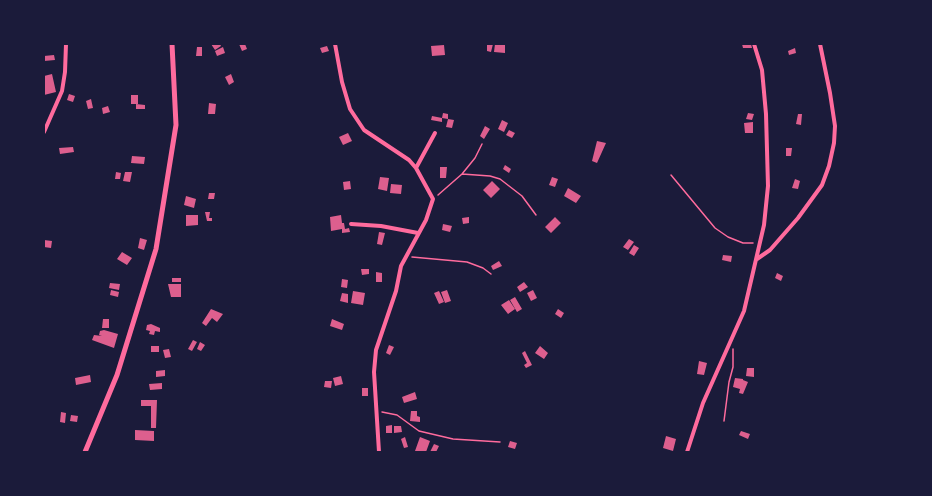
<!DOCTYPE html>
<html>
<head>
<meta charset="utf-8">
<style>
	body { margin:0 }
	#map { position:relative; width:932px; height:496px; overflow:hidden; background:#1b1b3a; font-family:Karla,sans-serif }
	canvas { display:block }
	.frame { position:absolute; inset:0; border:45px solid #1b1b3a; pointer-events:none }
</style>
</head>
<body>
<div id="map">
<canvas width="932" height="496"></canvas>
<div class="frame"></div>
</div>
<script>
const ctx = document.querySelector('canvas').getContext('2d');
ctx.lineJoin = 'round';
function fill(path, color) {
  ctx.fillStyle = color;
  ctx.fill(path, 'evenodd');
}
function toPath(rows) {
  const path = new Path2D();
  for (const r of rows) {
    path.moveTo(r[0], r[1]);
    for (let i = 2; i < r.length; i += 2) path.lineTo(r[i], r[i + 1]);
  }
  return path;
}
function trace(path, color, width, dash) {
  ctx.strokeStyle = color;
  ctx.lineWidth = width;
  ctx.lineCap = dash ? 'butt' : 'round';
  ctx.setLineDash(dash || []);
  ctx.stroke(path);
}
const building = toPath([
	[211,44,220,44,221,46,215,50],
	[239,44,245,44,247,49,242,51],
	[487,44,493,44,491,52,487,51],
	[495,44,505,45,505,53,494,52],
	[742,44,751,44,752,48,743,48],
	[444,45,445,55,432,56,431,46],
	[327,46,329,51,322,53,320,48],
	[197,47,202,47,202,56,196,56],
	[223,47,225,53,217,56,215,51],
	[795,48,796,53,789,55,788,51],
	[54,55,55,60,44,61,44,56],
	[52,74,56,92,44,95,44,76],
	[231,74,234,82,229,85,225,77],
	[69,94,75,96,73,102,67,100],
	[131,95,138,95,138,104,131,104],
	[91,99,93,108,88,109,86,101],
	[209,103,216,104,215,114,208,114],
	[136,104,145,105,145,109,136,109],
	[108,106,110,112,103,114,102,108],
	[443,113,448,114,448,119,454,120,452,128,446,127,448,119,442,118],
	[748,113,754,114,752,120,746,119],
	[798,114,802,114,801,125,796,124],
	[432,116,442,118,442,122,431,120],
	[502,120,508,123,504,132,498,129],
	[753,122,753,133,745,133,744,123],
	[485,126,490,129,484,139,480,136],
	[509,130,515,133,512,138,506,135],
	[348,133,352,141,343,145,339,137],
	[597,141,606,143,597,163,592,161],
	[73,147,74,152,60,154,59,148],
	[786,148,792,148,791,156,786,156],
	[132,156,145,157,144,164,131,163],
	[505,165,511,169,509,173,503,169],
	[440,167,447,167,446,178,440,178],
	[116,172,121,173,120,179,115,179],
	[125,172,132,172,130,182,123,181],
	[380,177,389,178,387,191,378,189],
	[552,177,558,179,555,187,549,185],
	[795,179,800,181,798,189,792,188],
	[350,181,351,189,344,190,343,182],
	[492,181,500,189,491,198,483,190],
	[391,184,402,185,401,194,390,193],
	[568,188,581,196,576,203,564,196],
	[209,193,215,193,214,199,208,199],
	[186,196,196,199,194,208,184,205],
	[205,212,210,212,209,218,212,218,212,221,207,221],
	[186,215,198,215,198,225,186,226],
	[341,215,342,223,344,223,345,229,349,228,350,232,342,233,342,229,331,231,330,217],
	[469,217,469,223,463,224,462,218],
	[555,217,561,223,551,233,545,227],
	[443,224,452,226,450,232,442,230],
	[379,232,385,233,382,245,377,244],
	[140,238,147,240,144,250,138,248],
	[629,239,634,242,628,250,623,247],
	[44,240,52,241,51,248,44,247],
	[634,245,639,248,634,256,629,253],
	[122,252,132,258,127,265,117,259],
	[723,255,732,256,731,262,722,260],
	[499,261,502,266,493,270,491,266],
	[361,269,369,269,369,274,362,275],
	[376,272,382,273,382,282,376,282],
	[777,273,783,276,781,281,775,278],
	[172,278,181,278,181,282,172,282],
	[342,279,348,280,347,288,341,287],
	[524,282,528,287,520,292,517,287],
	[110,283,120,284,119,290,109,288],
	[168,284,181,284,181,297,171,297],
	[111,290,119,292,118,297,110,295],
	[447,290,451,301,445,303,441,292],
	[533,290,537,298,531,301,527,293],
	[353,291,365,293,363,305,351,303],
	[439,291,444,302,439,304,434,293],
	[342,293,348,294,348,303,340,301],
	[515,297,522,309,517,312,510,300],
	[509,300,515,309,508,314,501,305],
	[211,309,223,314,217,322,212,318,206,326,202,323],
	[558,309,564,313,561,318,555,314],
	[103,319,109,319,109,328,102,328],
	[332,319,344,324,342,330,330,326],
	[151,324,160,328,160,332,155,331,154,335,149,334,150,331,146,330,147,325],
	[104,330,118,334,114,348,92,340,94,335,102,336,99,335,100,331],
	[193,340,197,342,192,351,188,349],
	[200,342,205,345,201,351,197,349],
	[389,345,394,347,390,355,386,353],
	[151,346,159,346,159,352,151,352],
	[540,346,548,353,544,359,535,353],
	[169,349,171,357,165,358,163,350],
	[525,351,532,365,526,368,524,365,527,363,522,353],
	[699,361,707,363,704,375,697,374],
	[747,368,754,368,754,377,746,376],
	[165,370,165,376,156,377,156,371],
	[90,375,91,382,76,385,75,378],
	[341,376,343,384,335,386,333,378],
	[735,378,743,379,743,380,748,382,743,394,739,393,740,389,733,387],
	[325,381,332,381,331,388,324,387],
	[162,383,162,389,150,390,149,384],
	[362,388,368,388,368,396,362,396],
	[415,392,417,399,404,403,402,397],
	[141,400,157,400,156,428,151,428,151,406,141,406],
	[411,411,417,411,417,416,420,417,420,422,410,421],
	[61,412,66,413,65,423,60,422],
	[71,415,78,416,77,422,70,421],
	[392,425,392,433,386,433,386,426],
	[394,426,401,426,402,432,394,433],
	[135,430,154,431,154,441,135,440],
	[741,431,750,434,748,439,739,435],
	[666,436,676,439,673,451,663,448],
	[405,437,408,447,404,448,401,439],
	[420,437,430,441,426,452,415,451],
	[510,441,517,443,515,449,508,447],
	[434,444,439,446,436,452,430,452]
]);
const path = toPath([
	[462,174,490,176,500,179,522,196,536,215],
	[671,175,715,228,728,237,743,243,753,243],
	[438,195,462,174,475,158,482,144],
	[412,257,467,262,483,268,491,274],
	[382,412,397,415,419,431,453,439,500,442],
	[724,421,729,382,733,367,733,349]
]);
const minor = toPath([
	[335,44,342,82,350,109,364,130,409,160,416,168,433,199,426,220,401,266,396,291,376,350,374,372,379,452],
	[44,132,62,91,65,72,66,44],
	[416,168,435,133],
	[351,224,381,226,418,233],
	[757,259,770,250,798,218,822,185,829,166,834,143,835,126,830,93,820,44],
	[687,452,703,403,744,311,764,225,768,186,766,114,762,70,754,44]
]);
const tertiary = toPath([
	[85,452,117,375,156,249,176,125,172,44]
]);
fill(building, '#dd5f8e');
trace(path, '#ff6b9d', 1.5);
trace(minor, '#ff6b9d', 4);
trace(tertiary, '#ff6b9d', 5);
</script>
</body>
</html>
